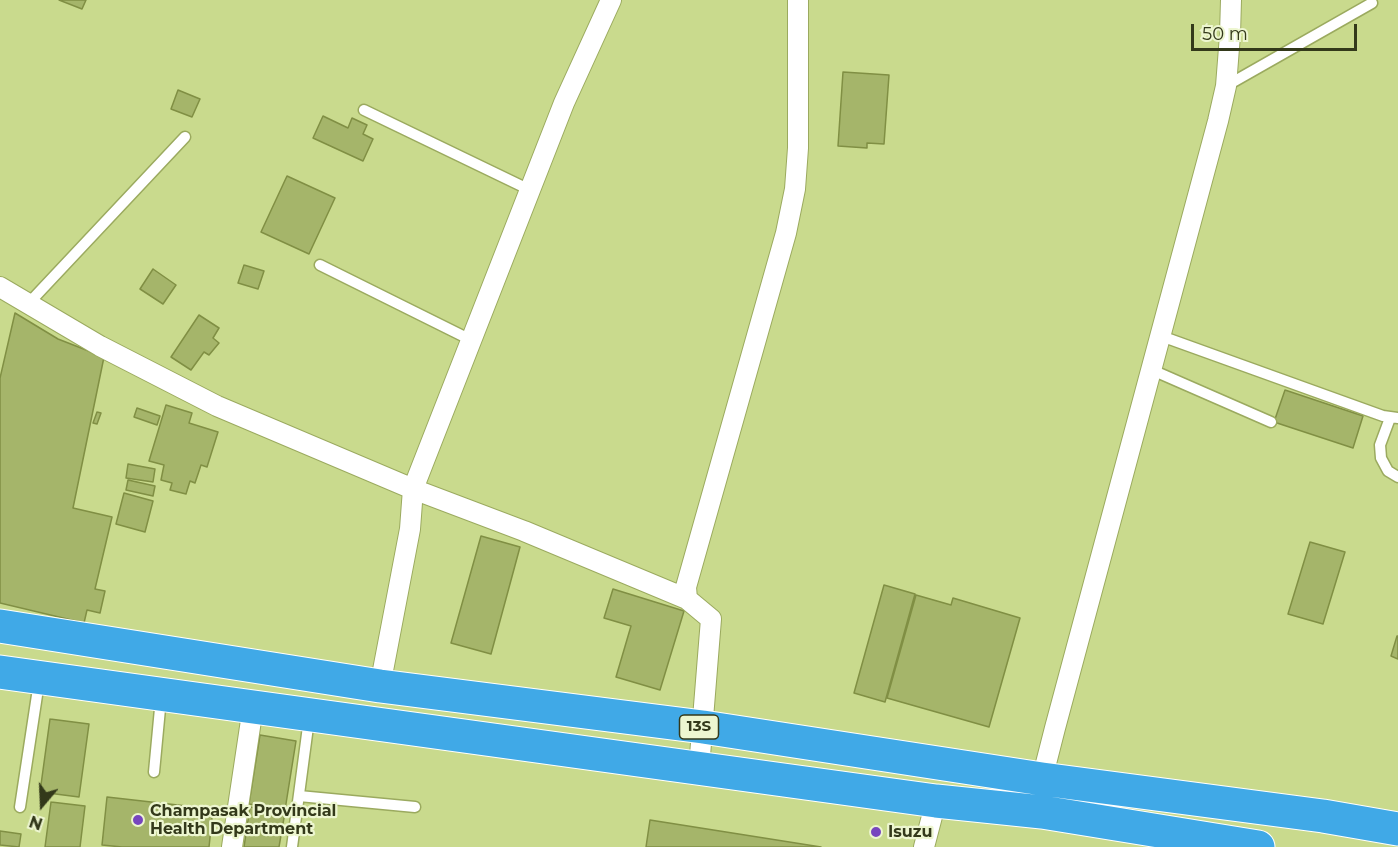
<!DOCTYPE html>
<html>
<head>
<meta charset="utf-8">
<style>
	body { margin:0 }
	#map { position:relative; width:1398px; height:847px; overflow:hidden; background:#c9da8d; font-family:Montserrat,sans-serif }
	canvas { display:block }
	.north { position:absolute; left:12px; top:775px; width:60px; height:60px; -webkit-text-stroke:4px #edf6d0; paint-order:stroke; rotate:199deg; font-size:16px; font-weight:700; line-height:24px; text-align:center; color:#33391a }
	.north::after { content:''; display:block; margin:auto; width:21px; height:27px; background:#33391a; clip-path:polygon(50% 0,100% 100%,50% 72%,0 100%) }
	.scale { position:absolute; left:1191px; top:24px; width:166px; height:27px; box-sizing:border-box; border:3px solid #33391a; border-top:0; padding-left:8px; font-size:18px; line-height:21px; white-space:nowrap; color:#33391a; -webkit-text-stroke:4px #edf6d0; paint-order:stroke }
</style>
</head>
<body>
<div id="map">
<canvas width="1398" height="847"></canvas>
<div class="north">N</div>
<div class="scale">50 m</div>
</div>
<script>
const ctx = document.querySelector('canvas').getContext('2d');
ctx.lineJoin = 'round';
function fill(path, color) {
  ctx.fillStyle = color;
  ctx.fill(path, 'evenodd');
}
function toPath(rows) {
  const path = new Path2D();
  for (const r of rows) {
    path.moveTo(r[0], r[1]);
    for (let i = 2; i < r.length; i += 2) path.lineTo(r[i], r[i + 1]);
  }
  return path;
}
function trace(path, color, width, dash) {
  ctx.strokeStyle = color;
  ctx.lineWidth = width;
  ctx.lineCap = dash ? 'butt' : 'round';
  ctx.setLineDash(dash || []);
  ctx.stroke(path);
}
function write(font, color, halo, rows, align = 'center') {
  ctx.font = font + ' Montserrat,sans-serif';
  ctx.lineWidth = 4.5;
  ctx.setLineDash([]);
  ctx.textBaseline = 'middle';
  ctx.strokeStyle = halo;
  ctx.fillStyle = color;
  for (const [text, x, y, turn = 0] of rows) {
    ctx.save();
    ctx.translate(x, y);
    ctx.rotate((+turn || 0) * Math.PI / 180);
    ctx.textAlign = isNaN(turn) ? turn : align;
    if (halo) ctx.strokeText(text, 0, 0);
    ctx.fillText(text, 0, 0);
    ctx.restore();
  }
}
const building = toPath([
	[59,0,86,0,82,9,59,0],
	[843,72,889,75,884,144,867,143,867,148,838,146,843,72],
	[178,90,200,99,192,117,171,109,178,90],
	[323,116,348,128,352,118,367,125,363,134,373,139,363,161,313,138,323,116],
	[287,176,335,198,309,254,261,232,287,176],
	[244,265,264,271,258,289,238,283,244,265],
	[153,269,176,285,163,304,140,289,153,269],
	[15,313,58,339,104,357,73,508,112,517,95,589,105,591,100,613,87,610,84,623,0,603,0,378,15,313],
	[199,315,219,328,213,338,219,343,209,355,204,352,191,370,171,357,199,315],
	[1285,390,1363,416,1353,448,1274,422,1285,390],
	[166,405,192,413,189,423,218,432,207,467,201,465,195,483,190,481,186,494,170,490,172,483,161,480,164,465,149,461,166,405],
	[137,408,160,416,157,425,134,417,137,408],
	[97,412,101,413,97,424,93,423,97,412],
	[128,464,155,469,153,482,126,478,128,464],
	[128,480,155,486,153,496,126,490,128,480],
	[124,493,153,501,145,532,116,524,124,493],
	[481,536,520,547,491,654,451,643,481,536],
	[1310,542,1345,552,1323,624,1288,614,1310,542],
	[884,585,915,594,885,702,854,693,884,585],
	[613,589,684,611,660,690,616,677,631,626,604,618,613,589],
	[916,595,951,605,953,598,1020,618,989,727,887,698,916,595],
	[1397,636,1398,636,1398,659,1391,656,1397,636],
	[50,719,89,724,79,797,40,792,50,719],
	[260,735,296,741,285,810,249,804,260,735],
	[107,797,213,809,209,847,122,847,102,845,107,797],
	[51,802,85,806,80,847,45,847,51,802],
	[250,807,285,812,279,847,244,847,250,807],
	[650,820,821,847,646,847,650,820],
	[0,831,21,834,19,847,0,845,0,831]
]);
const lane = toPath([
	[1226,86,1372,3],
	[364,110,530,190],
	[320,265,471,340],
	[28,304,185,137],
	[1161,336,1383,416,1398,418],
	[1152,370,1271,422],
	[1390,418,1380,445,1381,458,1388,471,1398,477],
	[154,772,161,698],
	[299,796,415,807],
	[20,807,39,682],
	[292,847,309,719]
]);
const street = toPath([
	[0,287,100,346,217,406,413,489,524,531,687,599],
	[380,686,410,529,413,489,564,103,611,0],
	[699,768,711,619,687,599,686,587,786,233,795,189,798,148,798,0],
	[1042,789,1042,779,1055,728,1218,121,1226,86,1230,35,1231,0],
	[232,847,253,707],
	[924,847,936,801]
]);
const highway = toPath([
	[0,626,380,686,703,727,1042,779,1323,816,1398,829],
	[0,672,936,801,1042,812,1258,847]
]);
const markers = [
	[138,820,6,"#7746be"],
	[876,832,6,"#7746be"]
];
const shields = [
	[699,727,39]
];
const shieldNames = [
	["13S",699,727]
];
const poiNames = [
	["Champasak Provincial",150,811],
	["Health Department",150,829],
	["Isuzu",888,832]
];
fill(building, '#a5b56a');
trace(building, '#808f44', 1.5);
trace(lane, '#9baa5f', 13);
trace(street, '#9baa5f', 22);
trace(highway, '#fff', 35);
trace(lane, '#fff', 10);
trace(street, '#fff', 20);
trace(highway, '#40a9e7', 33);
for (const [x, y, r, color] of markers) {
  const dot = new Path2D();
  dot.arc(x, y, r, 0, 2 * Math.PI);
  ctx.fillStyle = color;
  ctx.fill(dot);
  trace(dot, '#edf6d0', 2);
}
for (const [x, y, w] of shields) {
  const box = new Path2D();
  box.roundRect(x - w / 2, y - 12, w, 24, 4.5);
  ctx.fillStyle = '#edf6d0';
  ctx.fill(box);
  trace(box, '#33391a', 1.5);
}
write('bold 15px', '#33391a', null, shieldNames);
write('bold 16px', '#33391a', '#edf6d0', poiNames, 'left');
</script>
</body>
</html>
